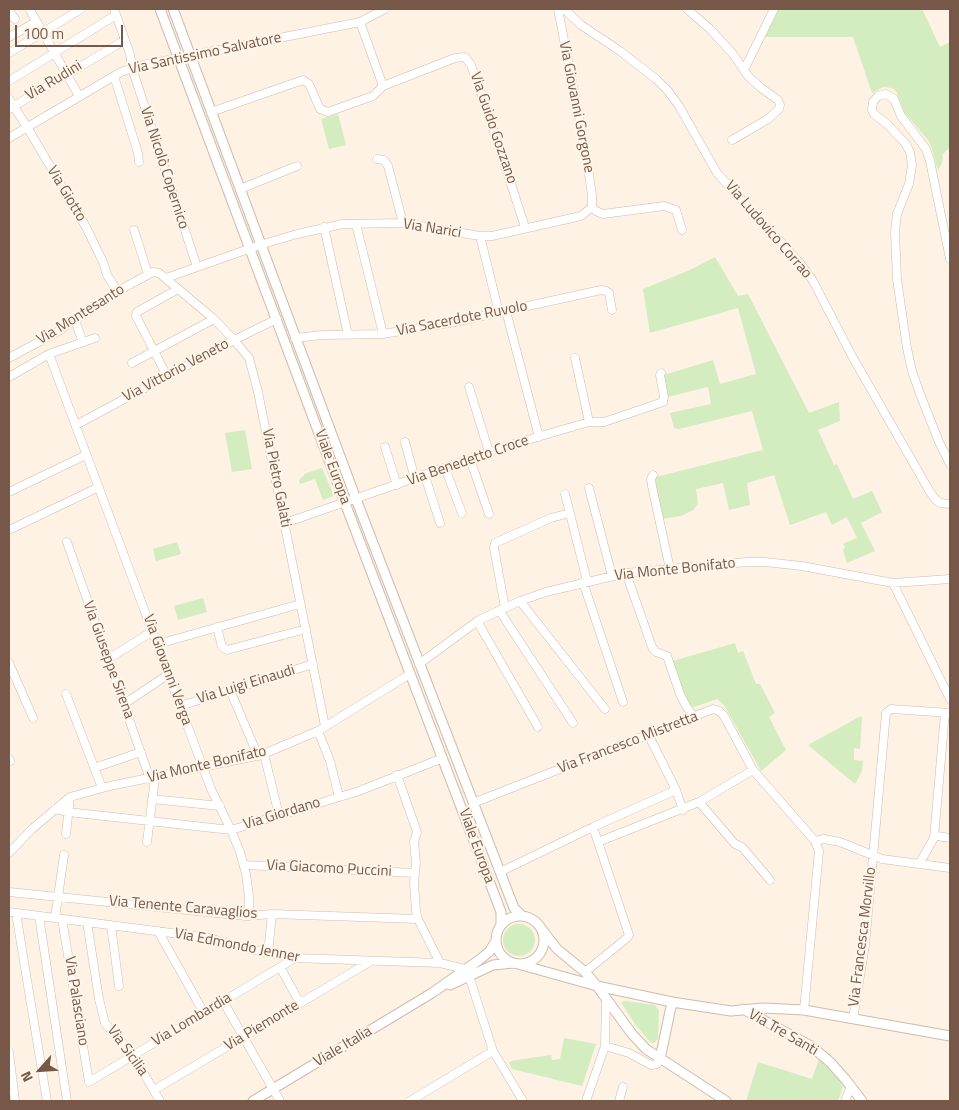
<!DOCTYPE html>
<html>
<head>
<meta charset="utf-8">
<style>
	body { margin:0 }
	#map { position:relative; width:959px; height:1110px; overflow:hidden; background:#fdf2e3; font-family:"Titillium Web",sans-serif }
	canvas { display:block }
	.frame { position:absolute; inset:0; border:10px solid #775747; pointer-events:none }
	.north { position:absolute; left:15px; top:1045px; width:50px; height:50px; -webkit-text-stroke:4px #fff6ea; paint-order:stroke; rotate:244deg; font-size:14px; font-weight:700; line-height:20px; text-align:center; color:#775747 }
	.north::after { content:''; display:block; margin:auto; width:18px; height:22px; background:#775747; clip-path:polygon(50% 0,100% 100%,50% 72%,0 100%) }
	.scale { position:absolute; left:15px; top:25px; width:108px; height:22px; box-sizing:border-box; border:2px solid #775747; border-top:0; padding-left:6px; font-size:15px; line-height:18px; white-space:nowrap; color:#775747; -webkit-text-stroke:4px #fff6ea; paint-order:stroke }
</style>
</head>
<body>
<div id="map">
<canvas width="959" height="1110"></canvas>
<div class="frame"></div>
<div class="north">N</div>
<div class="scale">100 m</div>
</div>
<script>
const ctx = document.querySelector('canvas').getContext('2d');
ctx.lineJoin = 'round';
function fill(path, color) {
  ctx.fillStyle = color;
  ctx.fill(path, 'evenodd');
}
function toPath(rows) {
  const path = new Path2D();
  for (const r of rows) {
    if (r.length === 3) {
      path.moveTo(r[0] + r[2], r[1]);
      path.arc(r[0], r[1], r[2], 0, 2 * Math.PI);
      continue;
    }
    path.moveTo(r[0], r[1]);
    for (let i = 2; i < r.length; i += 2) path.lineTo(r[i], r[i + 1]);
  }
  return path;
}
function trace(path, color, width, dash) {
  ctx.strokeStyle = color;
  ctx.lineWidth = width;
  ctx.lineCap = dash ? 'butt' : 'round';
  ctx.setLineDash(dash || []);
  ctx.stroke(path);
}
function write(font, color, halo, rows, align = 'center') {
  ctx.font = font + ' "Titillium Web",sans-serif';
  ctx.lineWidth = 4;
  ctx.setLineDash([]);
  ctx.textBaseline = 'middle';
  ctx.strokeStyle = halo;
  ctx.fillStyle = color;
  for (const [text, x, y, turn = 0] of rows) {
    ctx.save();
    ctx.translate(x, y);
    ctx.rotate((+turn || 0) * Math.PI / 180);
    ctx.textAlign = isNaN(turn) ? turn : align;
    if (halo) ctx.strokeText(text, 0, 0);
    ctx.fillText(text, 0, 0);
    ctx.restore();
  }
}
const green = toPath([
	[779,9,922,9,940,47,950,42,950,147,943,154,942,163,938,171,932,148,928,140,905,113,896,91,892,88,883,87,872,93,853,37,764,37],
	[338,114,346,145,329,149,321,119],
	[715,257,738,296,748,294,809,413,839,402,840,421,818,430,834,465,837,464,853,499,872,491,882,512,861,523,875,551,847,563,843,550,845,548,843,544,857,538,847,517,832,525,826,512,790,525,774,475,747,483,750,505,729,510,723,483,696,489,698,504,693,510,681,516,661,519,654,479,656,477,763,450,752,411,679,429,674,428,670,413,711,404,708,387,667,397,664,375,713,360,720,384,756,374,738,308,650,333,643,289,690,270],
	[245,430,252,469,232,472,225,433],
	[322,468,334,496,323,500,315,479,300,484,299,480,306,473],
	[177,542,181,554,156,561,153,549],
	[203,598,207,612,178,620,174,606],
	[735,643,738,653,743,651,756,684,760,684,775,713,769,717,786,750,761,771,724,705,717,699,694,707,688,703,673,661],
	[861,716,862,719,860,749,854,748,854,760,863,761,862,771,855,784,808,745],
	[519,940,16],
	[625,1001,655,1005,659,1011,658,1039,654,1043,650,1042,635,1024,621,1002],
	[564,1038,596,1044,582,1086,512,1069,509,1062,516,1060,551,1055,552,1060,560,1059],
	[819,1059,834,1074,843,1086,838,1101,746,1101,758,1062,812,1079]
]);
const minor = toPath([
	[114,9,130,54,132,68,197,267],
	[558,9,585,148,592,195,592,207],
	[564,9,581,25,620,51,656,79,668,91,679,106,717,173,800,263,813,281,852,356,930,492,936,500,940,503,950,504],
	[687,9,710,29,732,53,748,76,761,88,778,100,780,105,779,109,768,119,732,140],
	[30,10,79,96],
	[9,11,15,19],
	[360,22,383,86],
	[9,37,36,22],
	[9,53,81,9],
	[744,70,774,9],
	[114,76,138,153,139,162],
	[9,81,116,15],
	[9,99,27,127,86,227,103,262,107,275,118,292],
	[9,109,125,40],
	[211,112,303,80,309,84,320,109,328,112,373,96,383,86,455,58,465,57,471,65,485,104,525,227],
	[9,138,121,72,138,66,360,22,385,9],
	[377,159,384,160,388,166,403,223],
	[240,189,297,166],
	[356,224,383,334],
	[324,227,348,335],
	[134,230,148,274],
	[480,236,499,313],
	[950,259,930,161,926,149,901,116,894,99,886,94,878,96,873,102,872,110,874,114,887,124,905,143,910,152,912,165,909,184,897,214,895,232,897,279,907,348,912,371,920,394,939,442,950,464],
	[166,278,260,245,297,234,343,224,403,223,480,236,492,236,581,216,592,207,596,211,603,214,664,206,676,210,682,230],
	[506,311,539,437],
	[75,321,83,342],
	[295,338,322,335,383,334,455,322,601,290,606,291,609,293,612,310],
	[49,354,211,789,231,830,240,852,246,874,249,896,249,916],
	[9,358,57,332,127,286,153,272,159,273,214,319,234,340,249,358,258,392,325,726],
	[132,363,214,319],
	[167,376,136,316,137,312,178,289],
	[9,377,49,354,95,338],
	[469,387,489,452],
	[589,422,604,422,663,402,664,397,660,375,661,373],
	[76,425,234,340,277,319],
	[405,442,415,479],
	[385,447,397,485],
	[470,459,489,514],
	[445,468,462,513],
	[653,475,651,479,652,486,670,569],
	[425,476,440,523],
	[589,488,612,576],
	[9,492,86,455],
	[565,494,587,581],
	[285,523,510,445,589,422,575,358],
	[9,530,99,487],
	[67,542,150,779],
	[626,573,652,647,656,652,667,656,680,694,686,706,694,717],
	[583,582,623,702],
	[893,583,950,699],
	[520,601,605,709],
	[505,608,494,548,495,543,551,518,570,513],
	[499,610,573,723],
	[477,621,538,727],
	[217,627,222,647,227,650,306,629],
	[158,644,300,604],
	[108,659,153,631],
	[9,663,33,718],
	[419,664,479,620,520,601,546,592,626,573,747,562,765,562,802,566,893,583,950,579],
	[230,690,258,756],
	[66,694,102,788],
	[124,704,169,674],
	[180,706,313,664],
	[318,731,330,761,339,797],
	[648,734,676,790,683,810],
	[264,754,279,815],
	[9,759,10,761],
	[94,768,141,752],
	[397,775,417,832,414,842,416,863,414,883,416,911,418,919,440,963],
	[152,799,220,806],
	[699,802,735,844,742,847,748,854,770,880],
	[473,803,713,709,719,711,724,716,753,770],
	[55,809,68,812,231,830,359,791,443,758],
	[66,834,70,797],
	[934,838,945,713],
	[147,842,155,778],
	[598,842,699,802,753,770,815,841,824,839,840,842,882,859,950,868],
	[9,853,32,829,70,797,110,786,261,755,318,731,410,674],
	[919,864,934,838,937,836,950,838],
	[244,865,415,873],
	[500,872,593,827,676,790],
	[9,892,246,916,272,914,418,919],
	[9,912,210,938,234,946,295,958,440,963,465,969],
	[16,913,47,1101],
	[39,916,67,1101],
	[55,918,64,855],
	[62,919,89,1082,295,958],
	[87,922,99,999,105,1023,133,1055,160,1101],
	[111,925,119,986],
	[158,931,204,1013],
	[268,953,272,914],
	[280,967,300,1003],
	[585,972,627,938,629,935,593,827],
	[469,976,493,1051,523,1101],
	[223,1001,280,1101],
	[804,1010,819,851,815,841],
	[853,1019,865,945,886,713,891,709,950,713],
	[605,1046,629,1053,651,1065,657,1064,660,1059],
	[9,1052,15,1101],
	[154,1090,371,961],
	[410,1101,493,1051],
	[586,1101,605,1046,606,999],
	[619,1101,623,1087],
	[845,1101,851,1086]
]);
const tertiary = toPath([
	[160,9,345,503,501,912,501,925],
	[173,9,356,499,514,908,522,916],
	[520,940,24],
	[540,927,557,949,585,972,597,986,632,1034,646,1049,726,1101],
	[518,964,597,986,672,1002,731,1011,763,1008,804,1010,950,1036],
	[450,985,493,965,513,963],
	[743,1009,811,1046,830,1062,846,1080,862,1101],
	[660,1059,672,1002],
	[253,1101,432,993,479,960,489,952,496,941]
]);
const streetNames = [
	["Via Santissimo Salvatore",205,54,-12],
	["Via Rudini",54,81,-31],
	["Via Giovanni Gorgone",576,107,79],
	["Via Guido Gozzano",493,128,71],
	["Via Nicolò Copernico",164,168,72],
	["Via Giotto",66,194,59],
	["Via Narici",432,229,9],
	["Via Ludovico Corrao",768,230,49],
	["Via Montesanto",81,315,-32],
	["Via Sacerdote Ruvolo",462,319,-11],
	["Via Vittorio Veneto",176,371,-28],
	["Via Benedetto Croce",468,461,-19],
	["Viale Europa",332,467,70],
	["Via Pietro Galati",276,478,79],
	["Via Monte Bonifato",675,570,-6],
	["Via Giuseppe Sirena",108,660,70],
	["Via Giovanni Verga",167,670,70],
	["Via Luigi Einaudi",246,685,-17],
	["Via Francesco Mistretta",628,743,-21],
	["Via Monte Bonifato",207,765,-13],
	["Via Giordano",282,814,-17],
	["Viale Europa",476,846,70],
	["Via Giacomo Puccini",329,869,3],
	["Via Tenente Caravaglios",183,908,5],
	["Via Francesca Morvillo",863,937,-83],
	["Via Edmondo Jenner",237,946,11],
	["Via Palasciano",76,1001,81],
	["Via Lombardia",192,1020,-31],
	["Via Piemonte",262,1026,-31],
	["Via Tre Santi",783,1033,30],
	["Viale Italia",343,1047,-31],
	["Via Sicilia",127,1051,54]
];
fill(green, '#d3ecc0');
trace(minor, '#d1bbab', 9);
trace(tertiary, '#d1bbab', 11);
trace(minor, '#fff', 8);
trace(tertiary, '#fff', 9);
write('15px', '#775747', '#fff6ea', streetNames);
</script>
</body>
</html>
